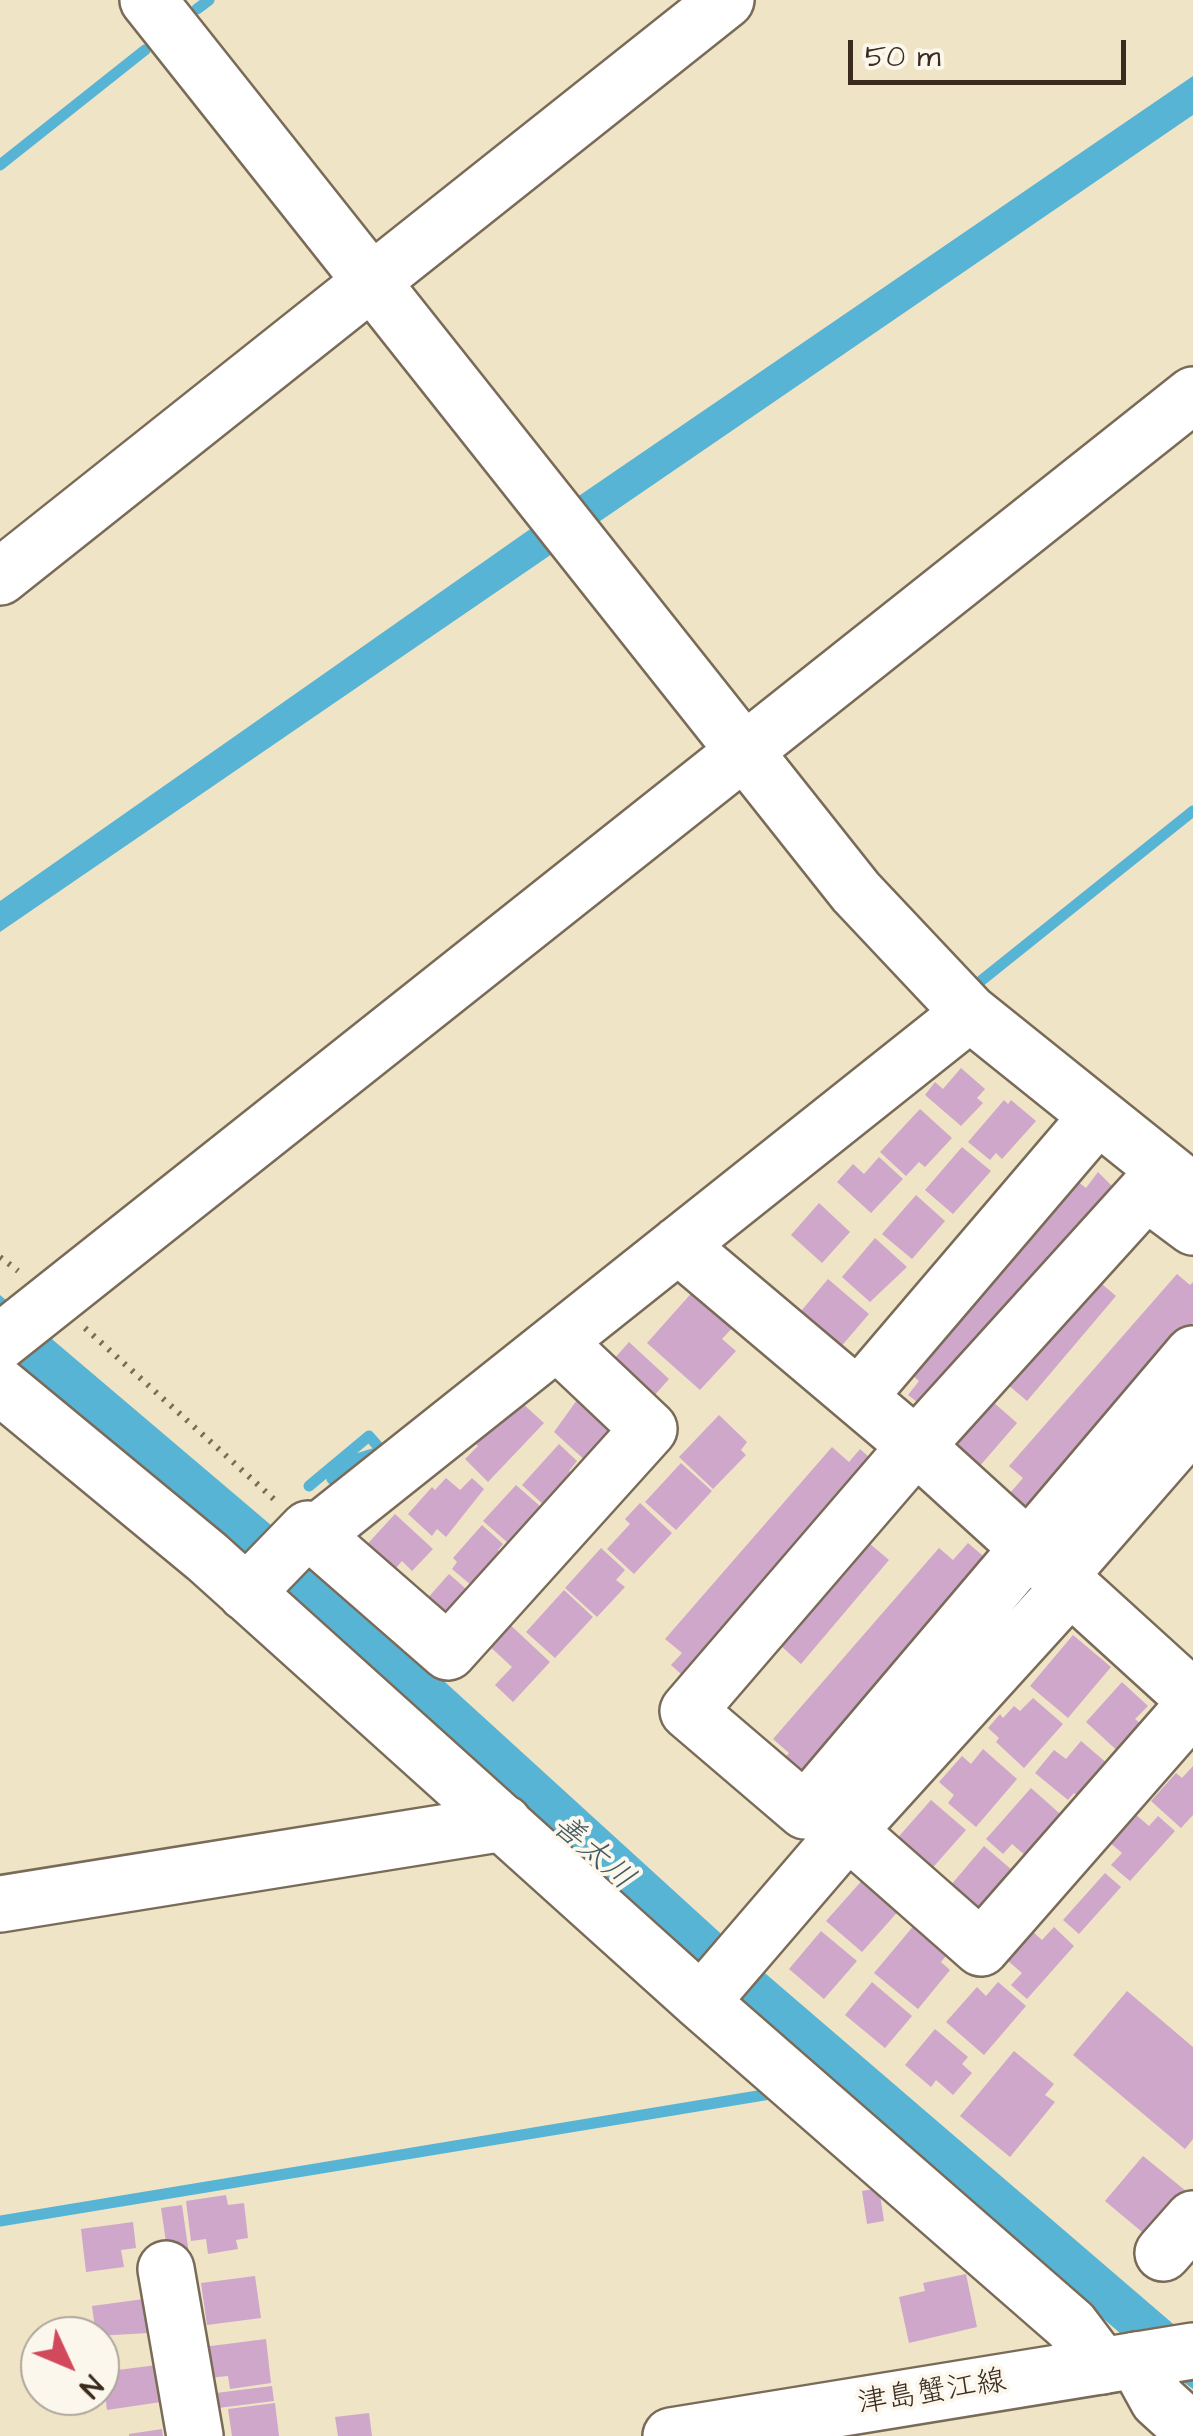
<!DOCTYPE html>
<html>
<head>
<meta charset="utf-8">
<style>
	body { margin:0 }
	#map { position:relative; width:1193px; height:2436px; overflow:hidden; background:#efe4c6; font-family:"Architects Daughter",sans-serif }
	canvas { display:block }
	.north { position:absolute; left:20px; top:2316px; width:100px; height:100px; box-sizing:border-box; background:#fbf7ec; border:2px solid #aea59a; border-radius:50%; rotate:134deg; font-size:28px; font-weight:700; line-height:40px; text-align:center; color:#3b2a1e }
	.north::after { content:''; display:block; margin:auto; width:35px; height:45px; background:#d1495b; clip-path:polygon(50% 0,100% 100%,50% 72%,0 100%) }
	.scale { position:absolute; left:848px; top:40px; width:278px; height:45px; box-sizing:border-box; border:5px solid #3b2a1e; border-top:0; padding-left:12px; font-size:30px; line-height:35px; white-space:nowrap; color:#3b2a1e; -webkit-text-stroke:8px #fbf7ec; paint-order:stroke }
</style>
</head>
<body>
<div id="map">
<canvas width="1193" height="2436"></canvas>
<div class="north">N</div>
<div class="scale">50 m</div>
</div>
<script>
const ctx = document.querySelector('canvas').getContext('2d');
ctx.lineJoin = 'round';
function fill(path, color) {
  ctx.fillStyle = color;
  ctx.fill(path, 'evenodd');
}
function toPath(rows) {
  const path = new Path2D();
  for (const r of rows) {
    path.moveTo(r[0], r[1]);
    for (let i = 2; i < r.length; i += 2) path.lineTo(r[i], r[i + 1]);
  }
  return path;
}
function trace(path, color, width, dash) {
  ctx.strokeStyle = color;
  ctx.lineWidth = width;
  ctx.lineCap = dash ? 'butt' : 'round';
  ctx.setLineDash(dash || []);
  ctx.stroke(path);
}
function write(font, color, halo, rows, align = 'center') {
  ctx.font = font + ' "Architects Daughter","Klee One",sans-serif';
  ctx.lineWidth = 8;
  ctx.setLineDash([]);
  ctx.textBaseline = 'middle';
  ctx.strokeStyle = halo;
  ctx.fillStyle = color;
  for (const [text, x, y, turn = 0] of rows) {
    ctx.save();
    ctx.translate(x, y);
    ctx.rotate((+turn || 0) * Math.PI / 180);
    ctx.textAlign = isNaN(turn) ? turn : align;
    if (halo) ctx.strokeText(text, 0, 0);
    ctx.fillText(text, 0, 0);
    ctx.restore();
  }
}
const water = toPath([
	[1193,76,1193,115,0,932,0,901,526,532],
	[0,1295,298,1548,752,1962,1193,2341,1193,2389,1142,2352,736,2002,0,1353]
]);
const stream = toPath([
	[197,9,209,0],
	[0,165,145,50],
	[977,984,1193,811],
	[332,1479,357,1459,382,1451],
	[309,1486,369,1436,382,1451,391,1443],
	[0,2221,776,2093]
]);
const building = toPath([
	[961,1068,985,1089,977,1098,983,1103,961,1126,925,1095,935,1082,943,1089],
	[1004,1100,1008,1104,1011,1100,1036,1121,1002,1159,996,1153,990,1160,968,1142],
	[920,1109,952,1138,925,1167,919,1162,906,1176,880,1152],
	[962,1147,991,1171,953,1214,925,1190],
	[879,1157,903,1179,871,1213,837,1182,853,1164,864,1174],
	[1098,1172,1116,1190,925,1408,908,1395,919,1381,902,1366,1072,1177,1086,1188],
	[916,1195,945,1221,912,1259,882,1234],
	[819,1203,850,1232,822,1263,791,1235],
	[875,1238,907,1267,870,1302,842,1277],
	[1177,1274,1190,1285,1193,1282,1193,1323,1030,1510,1010,1493,1023,1478,1009,1466],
	[828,1279,869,1314,826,1364,786,1329],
	[1096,1279,1116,1296,1027,1401,1007,1384],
	[696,1288,736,1324,722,1339,736,1351,700,1390,647,1343],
	[629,1342,669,1379,653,1397,606,1368],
	[582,1393,612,1422,606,1428,619,1440,588,1463,554,1432],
	[984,1394,1017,1423,972,1475,957,1462,967,1452,947,1435],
	[522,1403,544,1423,488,1482,465,1459,478,1446,474,1442,503,1412,508,1417],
	[719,1415,747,1442,741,1450,746,1455,713,1489,679,1457],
	[559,1444,577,1461,569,1471,576,1477,558,1518,522,1485],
	[832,1447,849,1462,860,1449,880,1467,691,1683,671,1665,682,1653,665,1639],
	[681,1463,712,1491,676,1530,645,1502],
	[446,1478,460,1490,472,1478,484,1489,446,1537,437,1529,432,1536,408,1514,432,1487,435,1490],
	[516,1485,541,1507,534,1515,541,1521,523,1556,483,1521],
	[640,1503,672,1533,634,1574,607,1549,630,1524,625,1519],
	[395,1514,433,1549,412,1571,402,1561,389,1576,361,1551],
	[482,1525,503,1544,498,1550,505,1557,483,1595,452,1569,457,1562,453,1558],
	[869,1543,889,1560,801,1664,781,1646],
	[968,1543,990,1562,796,1784,776,1767,789,1753,773,1739,939,1548,953,1560],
	[601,1548,625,1570,616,1580,625,1587,597,1617,565,1588],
	[449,1574,481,1602,456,1631,418,1609],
	[564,1590,593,1617,555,1658,526,1632],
	[506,1621,550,1662,513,1702,495,1685,512,1667,486,1643],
	[1073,1635,1111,1667,1068,1718,1030,1686],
	[1122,1682,1148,1706,1135,1719,1146,1728,1122,1755,1086,1722],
	[1033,1698,1063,1724,1024,1768,996,1742,999,1738,988,1728,1000,1714,1003,1718,1014,1706,1020,1711],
	[1081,1741,1115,1770,1087,1804,1074,1793,1068,1800,1035,1773,1054,1750,1066,1759],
	[983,1749,1017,1779,976,1827,948,1803,954,1795,939,1782,962,1756,971,1764],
	[1193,1766,1193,1815,1181,1828,1151,1801,1176,1773,1182,1778],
	[1031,1788,1067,1820,1032,1861,1012,1844,1003,1854,986,1839],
	[931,1800,966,1830,921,1881,886,1851],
	[1135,1814,1149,1826,1158,1816,1175,1831,1130,1881,1111,1865,1122,1853,1109,1842],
	[984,1846,1019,1876,985,1916,940,1898],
	[1105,1873,1121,1887,1079,1934,1063,1920],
	[865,1877,901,1908,862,1952,826,1921],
	[916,1923,950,1951,941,1962,950,1970,918,2009,874,1973],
	[1054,1927,1074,1946,1027,1999,1011,1985,1022,1973,1007,1960,1032,1931,1042,1940],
	[821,1931,857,1961,824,1999,789,1969],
	[872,1982,912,2016,885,2048,845,2015],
	[998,1982,1026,2006,984,2055,946,2022,977,1987,986,1996],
	[1127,1991,1193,2047,1193,2139,1185,2149,1073,2055],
	[935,2029,968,2057,962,2064,972,2073,953,2095,936,2080,931,2087,905,2065],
	[1014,2051,1054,2084,1045,2095,1055,2102,1010,2157,960,2116],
	[1143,2156,1192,2196,1154,2242,1105,2201],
	[879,2188,884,2221,867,2224,862,2191],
	[226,2195,228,2205,244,2203,248,2238,236,2240,238,2249,208,2254,206,2239,191,2241,186,2201],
	[182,2205,189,2254,168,2256,161,2208],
	[133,2222,136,2248,121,2250,124,2267,86,2272,81,2229],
	[966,2274,977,2327,909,2343,899,2297,925,2291,923,2283],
	[255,2276,261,2318,207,2325,201,2283],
	[144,2299,149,2333,96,2336,92,2306],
	[266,2339,271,2383,230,2389,228,2376,207,2378,203,2347],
	[157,2365,161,2402,107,2410,102,2372],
	[272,2386,274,2401,218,2408,216,2393],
	[275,2403,279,2436,232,2436,228,2409],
	[369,2413,372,2436,338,2436,335,2417],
	[162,2429,163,2436,129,2436,129,2434]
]);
const path = toPath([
	[0,1257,18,1271],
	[85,1328,276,1501]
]);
const minor = toPath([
	[148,0,856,892,970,1013,1193,1192],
	[0,577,726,0],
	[1193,1227,1146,1192,916,1446,688,1711,805,1811,1193,1354],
	[678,1245,916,1446,1193,1698],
	[0,1342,1193,395],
	[557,1342,649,1429,448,1652,314,1535,970,1013],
	[0,1386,207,1557,701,2002,1071,2325,1102,2366],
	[858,1397,1097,1117],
	[246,1593,308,1529],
	[848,1831,981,1948,1193,1706],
	[0,1904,504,1823],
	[701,2002,848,1831,1068,1589,1066,1568,1193,1422],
	[1163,2253,1193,2219],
	[166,2269,195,2436],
	[1136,2360,1158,2400,1193,2432]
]);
const major = toPath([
	[671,2436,1193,2351]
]);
const streetNames = [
	["津島蟹江線",932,2394,-9]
];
const waterNames = [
	["善太川",592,1854,41]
];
fill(water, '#57b4d5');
trace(stream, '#57b4d5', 11);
fill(building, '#cea7cb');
trace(minor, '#7a6b59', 60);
trace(major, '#7a6b59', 60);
trace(path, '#7a6b59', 6, [2.5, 8]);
trace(minor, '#fff', 55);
trace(major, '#fff', 55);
write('30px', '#3b2a1e', '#fbf7ec', streetNames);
write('italic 32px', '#455a5e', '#fbf7ec', waterNames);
</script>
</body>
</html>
